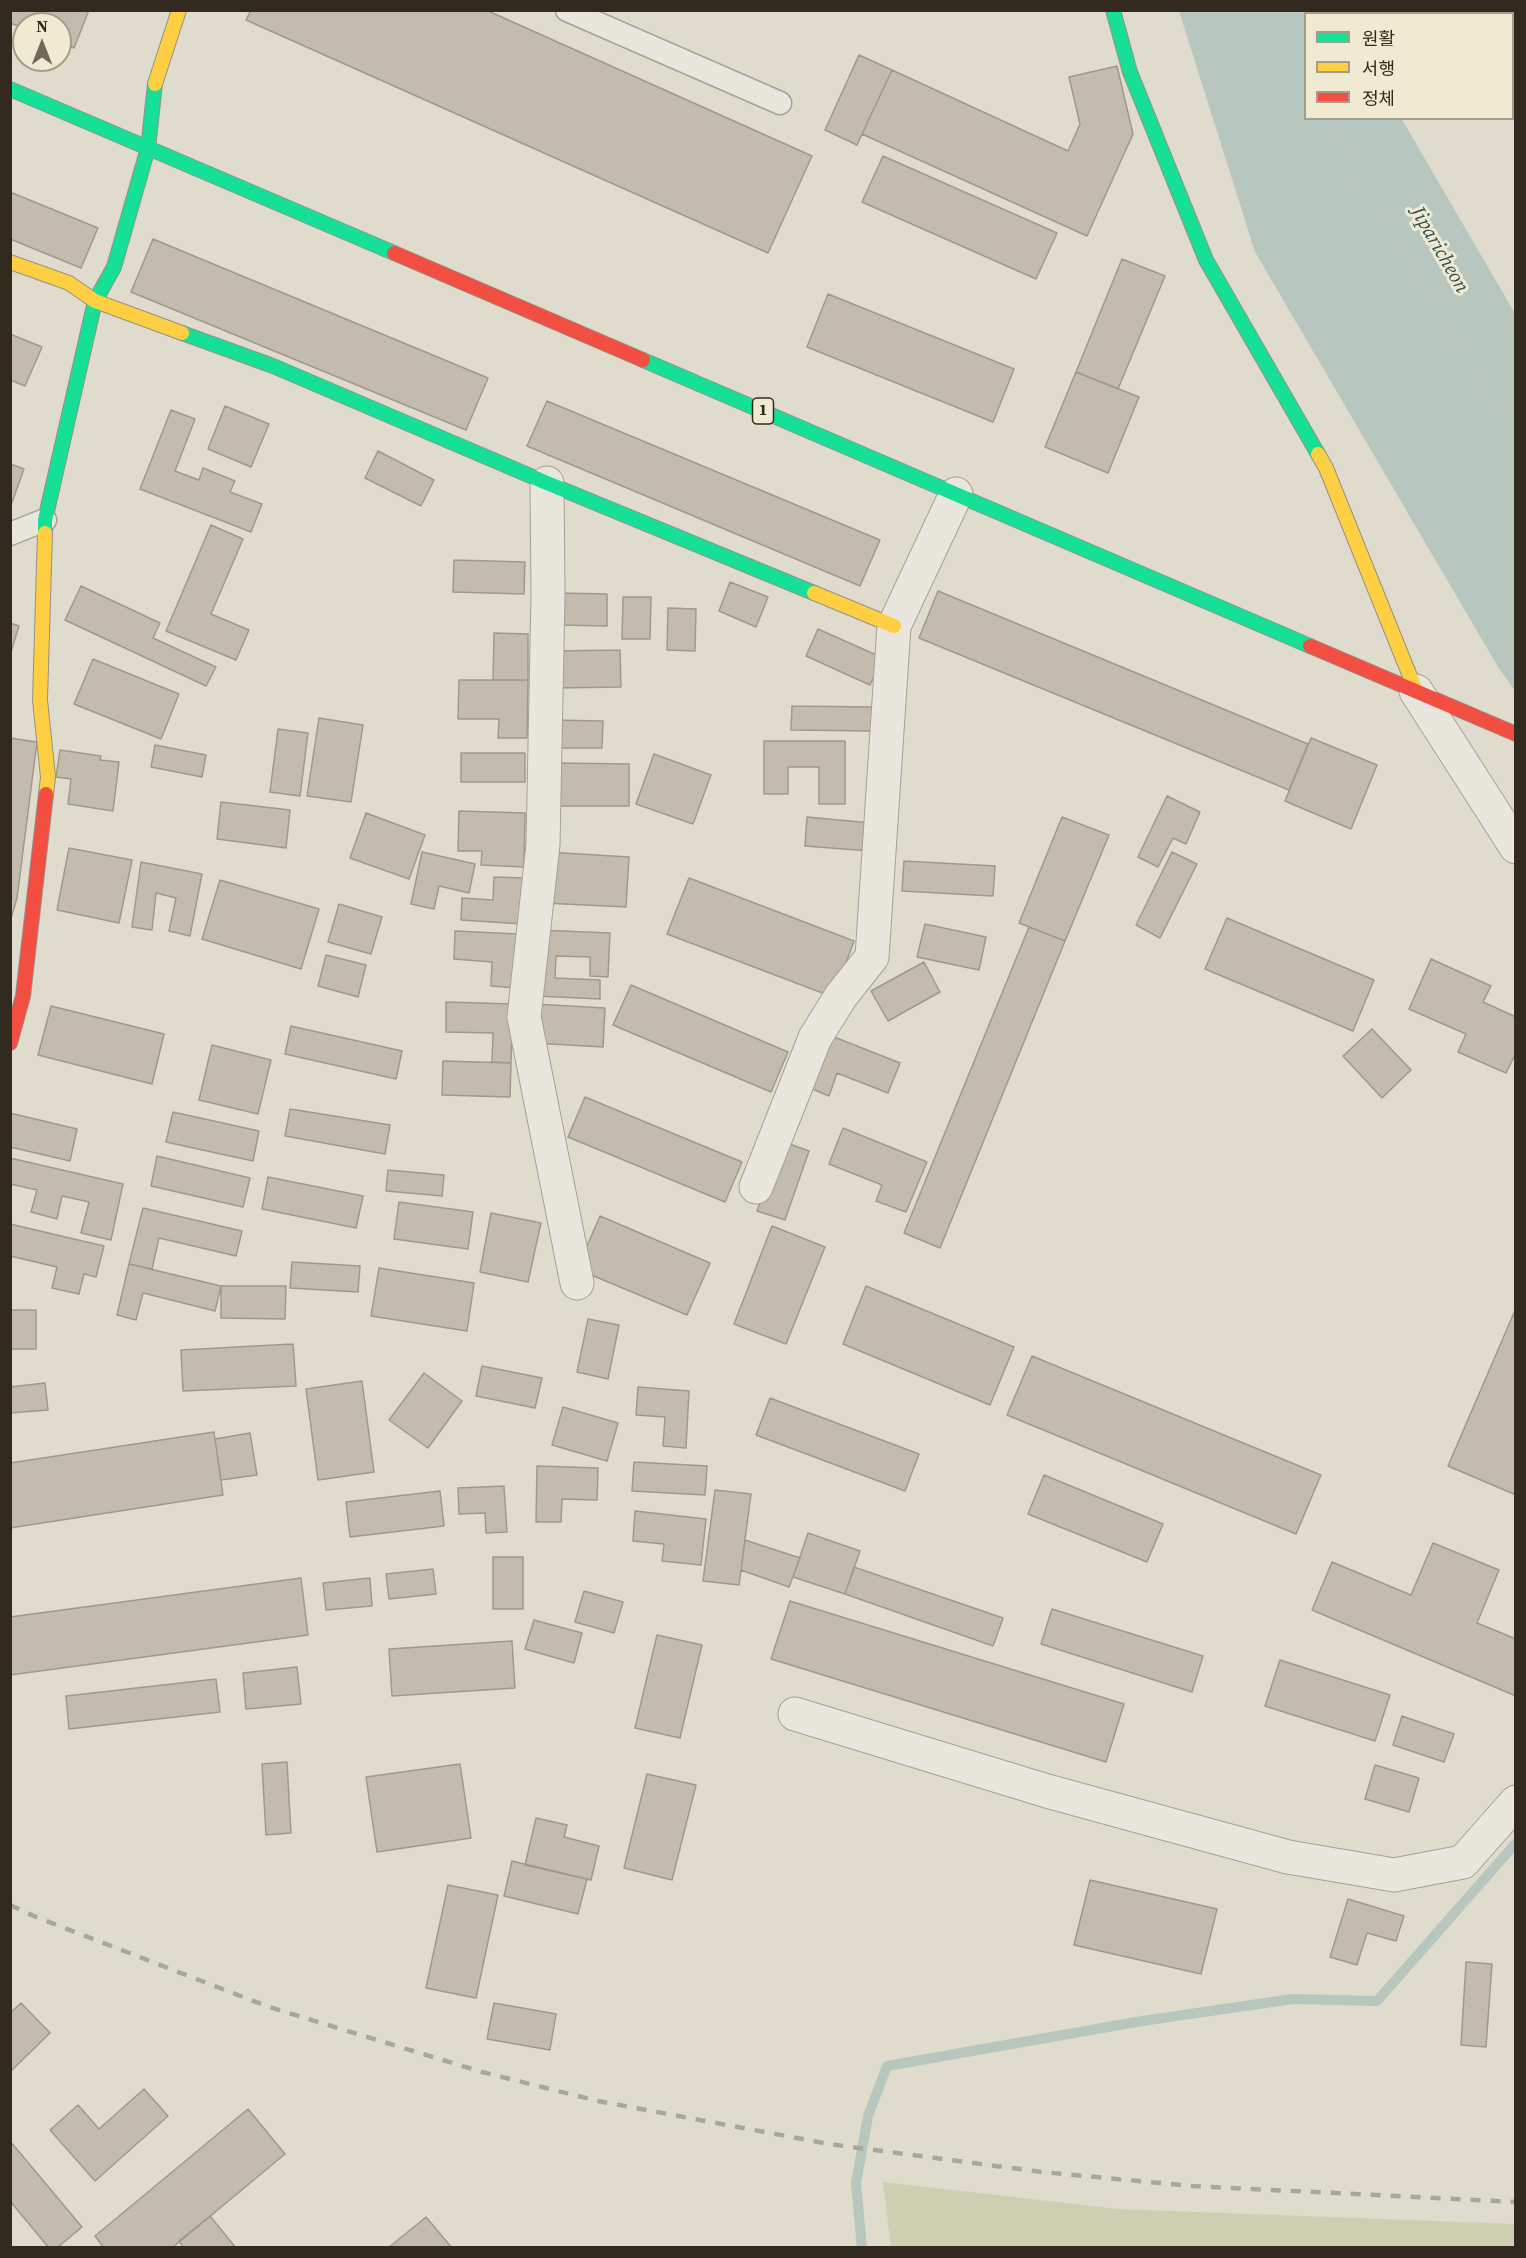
<!DOCTYPE html>
<html>
<head>
<meta charset="utf-8">
<style>
	body { margin:0 }
	#map { position:relative; width:1526px; height:2258px; overflow:hidden; background:#e0dccd; font-family:"Source Serif 4","Noto Sans KR",serif }
	canvas { display:block }
	.frame { position:absolute; inset:0; border:12px solid #332a1f; pointer-events:none }
	.legend { position:absolute; left:1304px; top:12px; width:210px; height:108px; box-sizing:border-box; background:#f0ead3; border:2px solid #a49d8b; margin:0; padding:8px 10px; list-style:none; font-size:18px; color:#332a1f }
	.legend li { display:flex; align-items:center; gap:12px; height:30px }
	.legend b { width:30px; border:2px solid #a49d8b }
	.north { position:absolute; left:12px; top:12px; width:60px; height:60px; box-sizing:border-box; background:#f0ead3; border:2px solid #a49d8b; border-radius:50%; rotate:0deg; font-size:16px; font-weight:700; line-height:24px; text-align:center; color:#332a1f }
	.north::after { content:''; display:block; margin:auto; width:21px; height:27px; background:#70685c; clip-path:polygon(50% 0,100% 100%,50% 72%,0 100%) }
</style>
</head>
<body>
<div id="map">
<canvas width="1526" height="2258"></canvas>
<div class="frame"></div>
<ul class="legend">
<li><b style="height:8px;background:#16e098"></b>원활</li>
<li><b style="height:8px;background:#ffcf43"></b>서행</li>
<li><b style="height:8px;background:#f24e42"></b>정체</li>
</ul>
<div class="north">N</div>
</div>
<script>
const ctx = document.querySelector('canvas').getContext('2d');
ctx.lineJoin = 'round';
function fill(path, color) {
  ctx.fillStyle = color;
  ctx.fill(path, 'evenodd');
}
function toPath(rows) {
  const path = new Path2D();
  for (const r of rows) {
    path.moveTo(r[0], r[1]);
    for (let i = 2; i < r.length; i += 2) path.lineTo(r[i], r[i + 1]);
  }
  return path;
}
function trace(path, color, width, dash) {
  ctx.strokeStyle = color;
  ctx.lineWidth = width;
  ctx.lineCap = dash ? 'butt' : 'round';
  ctx.setLineDash(dash || []);
  ctx.stroke(path);
}
function write(font, color, halo, rows, align = 'center') {
  ctx.font = font + ' "Source Serif 4",serif';
  ctx.lineWidth = 6;
  ctx.setLineDash([]);
  ctx.textBaseline = 'middle';
  ctx.strokeStyle = halo;
  ctx.fillStyle = color;
  for (const [text, x, y, turn = 0] of rows) {
    ctx.save();
    ctx.translate(x, y);
    ctx.rotate((+turn || 0) * Math.PI / 180);
    ctx.textAlign = isNaN(turn) ? turn : align;
    if (halo) ctx.strokeText(text, 0, 0);
    ctx.fillText(text, 0, 0);
    ctx.restore();
  }
}
const green = toPath([
	[883,2182,1118,2209,1515,2224,1515,2247,891,2247]
]);
const water = toPath([
	[1179,11,1376,11,1377,13,1306,14,1306,118,1385,119,1392,196,1515,343,1515,691,1498,667,1255,252]
]);
const stream = toPath([
	[862,2248,856,2183,868,2116,887,2066,1142,2021,1293,1999,1377,2001,1516,1843]
]);
const river = toPath([
	[1363,118,1516,381]
]);
const building = toPath([
	[10,10,89,10,74,48,60,43,60,24,24,24,24,28,10,23,10,10],
	[251,10,486,10,812,156,768,253,246,20,251,10],
	[1474,10,1516,10,1516,54,1512,55,1512,14,1474,14,1474,10],
	[859,55,892,70,857,145,825,130,859,55],
	[1117,66,1133,134,1087,236,862,134,892,70,1068,151,1080,124,1069,77,1117,66],
	[883,156,1057,233,1036,279,862,202,883,156],
	[10,192,98,228,81,268,10,239,10,192],
	[153,239,488,378,466,430,131,292,153,239],
	[1122,259,1165,276,1118,389,1076,372,1122,259],
	[828,294,1014,369,993,422,807,347,828,294],
	[10,334,42,347,25,386,10,380,10,334],
	[1076,372,1139,397,1108,473,1045,447,1076,372],
	[547,401,880,540,860,586,527,446,547,401],
	[225,406,269,424,251,467,208,449,225,406],
	[171,410,195,419,175,471,199,480,203,468,235,481,230,492,262,504,251,532,140,489,171,410],
	[378,451,434,480,421,506,365,478,378,451],
	[10,464,24,469,10,508,10,464],
	[211,525,243,539,211,614,249,630,236,660,166,631,211,525],
	[454,560,525,562,524,594,453,592,454,560],
	[730,582,768,597,756,627,719,611,730,582],
	[81,586,160,623,153,638,216,667,206,686,65,620,81,586],
	[938,591,1308,744,1289,790,919,638,938,591],
	[558,593,607,594,607,626,558,625,558,593],
	[623,597,651,597,650,639,622,639,623,597],
	[668,608,696,609,695,651,667,650,668,608],
	[10,623,19,626,10,655,10,623],
	[818,629,883,658,870,685,806,656,818,629],
	[494,633,528,634,528,680,493,680,494,633],
	[620,650,621,687,554,688,553,651,620,650],
	[93,659,179,694,161,739,74,704,93,659],
	[459,680,528,680,527,738,498,738,499,719,458,719,459,680],
	[792,706,873,707,872,731,791,730,792,706],
	[319,718,363,725,351,802,307,796,319,718],
	[552,720,603,721,602,748,552,748,552,720],
	[278,729,308,733,300,796,270,792,278,729],
	[10,738,37,742,17,898,10,922,10,738],
	[1311,738,1377,765,1351,829,1285,801,1311,738],
	[764,741,845,741,845,804,819,804,819,767,788,767,788,794,764,794,764,741],
	[155,745,206,755,202,777,151,767,155,745],
	[60,750,101,756,100,760,119,762,113,811,68,804,71,779,56,777,60,750],
	[461,753,525,753,525,782,461,782,461,753],
	[654,754,711,775,693,824,636,804,654,754],
	[554,763,629,764,629,806,554,806,554,763],
	[1167,796,1200,812,1186,844,1173,838,1158,867,1138,857,1167,796],
	[221,802,290,810,286,848,217,839,221,802],
	[459,811,525,813,524,867,481,865,482,851,458,851,459,811],
	[366,813,425,835,409,879,350,858,366,813],
	[807,817,871,823,869,851,805,846,807,817],
	[1062,817,1109,835,1065,941,1019,923,1062,817],
	[69,848,132,860,119,923,57,910,69,848],
	[422,852,475,864,469,893,439,886,434,909,411,904,422,852],
	[547,852,629,857,626,907,544,903,547,852],
	[1172,852,1197,864,1160,938,1136,925,1172,852],
	[904,861,995,866,993,896,902,891,904,861],
	[141,862,202,874,190,936,169,931,176,898,156,893,152,930,132,927,141,862],
	[494,877,525,878,523,924,461,920,462,898,493,900,494,877],
	[689,878,854,941,833,997,667,934,689,878],
	[220,880,319,909,301,969,202,939,220,880],
	[339,904,382,917,371,954,328,942,339,904],
	[1227,918,1374,980,1353,1031,1205,969,1227,918],
	[925,924,986,937,979,970,917,957,925,924],
	[1029,927,1065,941,940,1248,904,1233,1029,927],
	[539,930,610,933,608,977,590,976,590,957,556,956,555,978,600,980,600,999,536,996,539,930],
	[455,931,518,934,516,988,491,986,492,962,454,959,455,931],
	[326,955,366,965,358,997,318,986,326,955],
	[1431,959,1491,986,1483,1002,1516,1017,1516,1053,1506,1073,1458,1052,1466,1034,1409,1009,1431,959],
	[924,962,940,992,888,1021,871,991,924,962],
	[631,985,788,1052,771,1092,613,1025,631,985],
	[446,1002,513,1004,511,1063,492,1062,493,1033,446,1032,446,1002],
	[535,1004,605,1008,603,1047,533,1043,535,1004],
	[51,1006,164,1034,152,1084,38,1055,51,1006],
	[291,1026,402,1051,396,1079,285,1054,291,1026],
	[1372,1029,1411,1070,1382,1098,1343,1056,1372,1029],
	[824,1033,900,1063,888,1093,837,1073,829,1096,803,1085,824,1033],
	[212,1045,271,1060,258,1114,199,1100,212,1045],
	[443,1061,511,1063,510,1097,442,1095,443,1061],
	[585,1097,742,1162,725,1202,568,1137,585,1097],
	[290,1109,390,1125,385,1154,285,1136,290,1109],
	[173,1112,259,1131,253,1161,166,1142,173,1112],
	[10,1113,77,1129,70,1161,10,1147,10,1113],
	[843,1128,927,1162,906,1212,876,1201,882,1185,829,1164,843,1128],
	[781,1141,809,1151,785,1220,757,1211,781,1141],
	[157,1156,250,1178,243,1207,151,1186,157,1156],
	[10,1158,123,1184,111,1240,81,1233,89,1202,62,1196,57,1219,31,1212,37,1190,10,1184,10,1158],
	[388,1170,444,1175,442,1196,386,1191,388,1170],
	[268,1177,363,1196,356,1228,262,1209,268,1177],
	[399,1202,473,1212,468,1249,394,1239,399,1202],
	[143,1208,242,1231,236,1256,159,1238,152,1269,129,1264,143,1208],
	[491,1213,541,1223,528,1282,480,1272,491,1213],
	[600,1216,710,1263,687,1315,577,1269,600,1216],
	[10,1224,104,1246,96,1277,84,1274,79,1294,52,1288,57,1267,10,1256,10,1224],
	[772,1226,825,1247,786,1344,734,1324,772,1226],
	[292,1262,360,1266,358,1292,290,1288,292,1262],
	[129,1264,221,1286,215,1311,143,1293,136,1320,117,1315,129,1264],
	[379,1268,474,1283,467,1331,371,1316,379,1268],
	[221,1286,286,1286,285,1319,221,1318,221,1286],
	[866,1286,1014,1347,990,1405,843,1344,866,1286],
	[1516,1308,1516,1495,1448,1466,1516,1308],
	[10,1310,36,1310,36,1349,10,1349,10,1310],
	[588,1319,619,1325,608,1379,577,1372,588,1319],
	[293,1344,296,1386,183,1391,181,1350,293,1344],
	[1032,1356,1321,1475,1296,1534,1007,1415,1032,1356],
	[482,1366,542,1378,535,1408,476,1396,482,1366],
	[424,1373,462,1401,428,1448,389,1420,424,1373],
	[362,1381,374,1472,318,1480,306,1389,362,1381],
	[45,1383,48,1410,10,1413,10,1387,45,1383],
	[638,1387,689,1391,686,1448,663,1446,665,1417,636,1415,638,1387],
	[770,1398,919,1454,905,1491,756,1435,770,1398],
	[563,1407,618,1423,607,1461,552,1445,563,1407],
	[214,1432,223,1495,10,1528,10,1463,214,1432],
	[250,1433,257,1475,221,1480,215,1439,250,1433],
	[634,1462,707,1466,705,1495,632,1491,634,1462],
	[537,1466,598,1468,597,1500,562,1499,561,1522,536,1522,537,1466],
	[1044,1475,1163,1524,1147,1562,1028,1514,1044,1475],
	[504,1486,507,1532,486,1533,485,1513,459,1514,458,1488,504,1486],
	[715,1490,751,1494,739,1585,703,1581,715,1490],
	[440,1491,444,1526,350,1537,346,1502,440,1491],
	[635,1511,706,1519,701,1565,662,1561,664,1544,633,1541,635,1511],
	[808,1533,860,1551,845,1594,793,1577,808,1533],
	[745,1540,800,1558,789,1587,741,1570,745,1540],
	[1433,1543,1499,1570,1477,1623,1516,1639,1516,1696,1312,1610,1332,1562,1411,1595,1433,1543],
	[493,1557,523,1557,523,1609,493,1609,493,1557],
	[854,1567,1003,1618,993,1646,845,1594,854,1567],
	[433,1569,436,1594,389,1599,386,1574,433,1569],
	[301,1578,308,1635,10,1675,10,1617,301,1578],
	[370,1578,372,1606,326,1610,323,1583,370,1578],
	[584,1591,623,1602,614,1633,575,1622,584,1591],
	[790,1601,1124,1704,1106,1762,771,1659,790,1601],
	[1052,1609,1203,1656,1192,1692,1041,1644,1052,1609],
	[534,1620,582,1633,574,1663,525,1649,534,1620],
	[657,1635,702,1645,680,1738,635,1728,657,1635],
	[512,1641,515,1688,392,1696,389,1649,512,1641],
	[1280,1660,1390,1695,1375,1741,1265,1706,1280,1660],
	[297,1667,301,1704,246,1709,243,1673,297,1667],
	[216,1679,220,1712,69,1729,66,1696,216,1679],
	[1402,1716,1454,1734,1444,1762,1393,1745,1402,1716],
	[287,1762,291,1833,266,1835,262,1764,287,1762],
	[460,1764,471,1838,377,1852,366,1777,460,1764],
	[1375,1765,1419,1778,1409,1812,1365,1799,1375,1765],
	[647,1774,696,1785,672,1880,624,1868,647,1774],
	[536,1818,567,1825,564,1837,599,1846,591,1880,525,1865,536,1818],
	[512,1861,587,1879,578,1914,504,1896,512,1861],
	[1090,1880,1217,1909,1201,1974,1074,1945,1090,1880],
	[448,1885,498,1895,476,1998,426,1988,448,1885],
	[1348,1899,1404,1916,1396,1941,1367,1933,1357,1965,1330,1957,1348,1899],
	[1466,1962,1492,1964,1486,2047,1461,2045,1466,1962],
	[21,2003,50,2033,10,2072,10,2013,21,2003],
	[494,2003,556,2014,550,2050,487,2039,494,2003],
	[144,2089,168,2116,95,2181,50,2130,78,2105,99,2129,144,2089],
	[248,2109,285,2154,172,2248,104,2248,95,2236,248,2109],
	[10,2141,82,2227,57,2248,49,2248,10,2201,10,2141],
	[210,2216,236,2248,184,2248,179,2241,210,2216],
	[426,2217,452,2248,388,2248,426,2217]
]);
const lane = toPath([
	[567,10,780,103],
	[10,534,45,520]
]);
const street = toPath([
	[547,483,548,594,543,845,524,1017,577,1283],
	[1416,691,1516,847],
	[756,1187,815,1038,841,996,872,957,894,626,956,494],
	[795,1714,1047,1791,1288,1857,1394,1875,1463,1862,1516,1802]
]);
const fast = toPath([
	[1113,10,1130,72,1206,260,1318,454],
	[10,89,394,253],
	[182,333,273,366,547,483,814,593],
	[643,360,1310,646],
	[45,533,45,520,95,301,114,267,148,148,155,84]
]);
const slow = toPath([
	[155,84,179,10],
	[10,262,69,283,95,301,182,333],
	[1318,454,1326,468,1416,691],
	[45,533,40,700,48,777,46,794],
	[814,593,894,626]
]);
const jam = toPath([
	[394,253,643,360],
	[1310,646,1516,734],
	[10,1043,23,996,46,794]
]);
const rail = toPath([
	[10,1905,36,1917,269,2007,482,2072,598,2101,829,2144,1042,2172,1192,2186,1516,2202]
]);
const shields = [
	[763,411,21]
];
const shieldNames = [
	["1",763,411]
];
const waterNames = [
	["Jiparicheon",1439,250,60]
];
fill(green, '#cdcfb1');
fill(water, '#b7c6be');
trace(stream, '#b7c6be', 10);
trace(river, '#b7c6be', 66);
fill(building, '#c3bbae');
trace(building, '#a0988d', 1.5);
trace(lane, '#a5a196', 25);
trace(street, '#a5a196', 35);
trace(fast, '#959086', 16);
trace(slow, '#959086', 16);
trace(jam, '#959086', 16);
trace(lane, '#e9e6dd', 22);
trace(street, '#e9e6dd', 33);
trace(fast, '#16e098', 14);
trace(slow, '#ffcf43', 14);
trace(jam, '#f24e42', 14);
trace(rail, '#a9a69d', 4.5, [10, 10]);
for (const [x, y, w] of shields) {
  const box = new Path2D();
  box.roundRect(x - w / 2, y - 13, w, 26, 4.5);
  ctx.fillStyle = '#f0ead3';
  ctx.fill(box);
  trace(box, '#332a1f', 1.5);
}
write('bold 16px', '#332a1f', null, shieldNames);
write('italic 20px', '#305050', '#f0ead3', waterNames);
</script>
</body>
</html>
